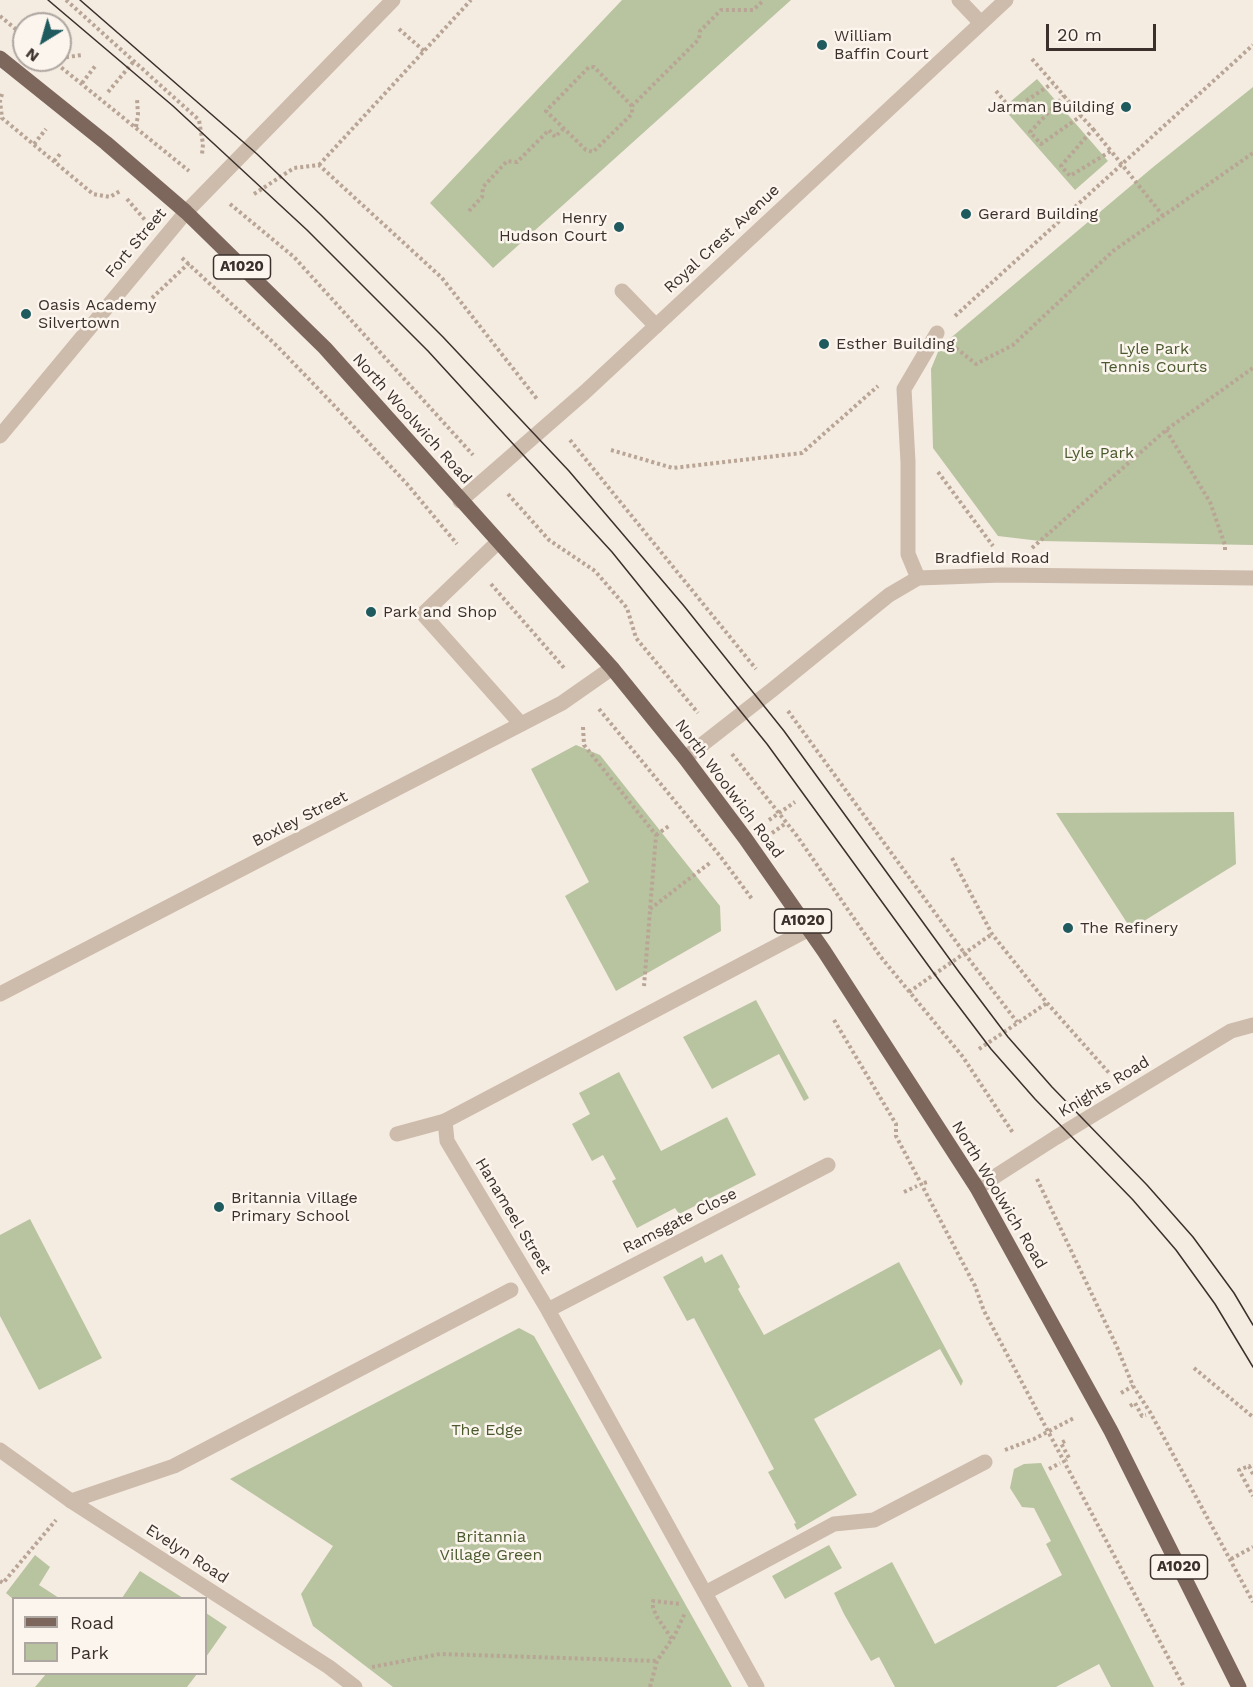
<!DOCTYPE html>
<html>
<head>
<meta charset="utf-8">
<style>
	body { margin:0 }
	#map { position:relative; width:1253px; height:1687px; overflow:hidden; background:#f4ebe1; font-family:"Work Sans",sans-serif }
	canvas { display:block }
	.legend { position:absolute; left:12px; top:1597px; width:195px; height:78px; box-sizing:border-box; background:#fbf5ee; border:2px solid #aea6a0; margin:0; padding:8px 10px; list-style:none; font-size:18px; color:#3b302b }
	.legend li { display:flex; align-items:center; gap:12px; height:30px }
	.legend b { width:30px; border:2px solid #aea6a0 }
	.north { position:absolute; left:12px; top:12px; width:60px; height:60px; box-sizing:border-box; background:#fbf5ee; border:2px solid #aea6a0; border-radius:50%; rotate:217deg; font-size:16px; font-weight:700; line-height:24px; text-align:center; color:#3b302b }
	.north::after { content:''; display:block; margin:auto; width:21px; height:27px; background:#1f5a5e; clip-path:polygon(50% 0,100% 100%,50% 72%,0 100%) }
	.scale { position:absolute; left:1046px; top:24px; width:110px; height:27px; box-sizing:border-box; border:3px solid #3b302b; border-top:0; padding-left:8px; font-size:18px; line-height:21px; white-space:nowrap; color:#3b302b; -webkit-text-stroke:4px #fbf5ee; paint-order:stroke }
</style>
</head>
<body>
<div id="map">
<canvas width="1253" height="1687"></canvas>
<ul class="legend">
<li><b style="height:8px;background:#7d675c"></b>Road</li>
<li><b style="height:16px;background:#b8c4a0"></b>Park</li>
</ul>
<div class="north">N</div>
<div class="scale">20 m</div>
</div>
<script>
const ctx = document.querySelector('canvas').getContext('2d');
ctx.lineJoin = 'round';
function fill(path, color) {
  ctx.fillStyle = color;
  ctx.fill(path, 'evenodd');
}
function toPath(rows) {
  const path = new Path2D();
  for (const r of rows) {
    path.moveTo(r[0], r[1]);
    for (let i = 2; i < r.length; i += 2) path.lineTo(r[i], r[i + 1]);
  }
  return path;
}
function trace(path, color, width, dash) {
  ctx.strokeStyle = color;
  ctx.lineWidth = width;
  ctx.lineCap = dash ? 'butt' : 'round';
  ctx.setLineDash(dash || []);
  ctx.stroke(path);
}
function write(font, color, halo, rows, align = 'center') {
  ctx.font = font + ' "Work Sans",sans-serif';
  ctx.lineWidth = 5;
  ctx.setLineDash([]);
  ctx.textBaseline = 'middle';
  ctx.strokeStyle = halo;
  ctx.fillStyle = color;
  for (const [text, x, y, turn = 0] of rows) {
    ctx.save();
    ctx.translate(x, y);
    ctx.rotate((+turn || 0) * Math.PI / 180);
    ctx.textAlign = isNaN(turn) ? turn : align;
    if (halo) ctx.strokeText(text, 0, 0);
    ctx.fillText(text, 0, 0);
    ctx.restore();
  }
}
const green = toPath([
	[622,0,791,0,493,268,430,203],
	[1037,79,1108,161,1075,190,1003,108],
	[1253,87,1253,545,1040,541,998,536,933,448,931,369,940,347,1152,168],
	[576,745,600,755,720,906,721,931,616,991,565,896,589,882,531,769],
	[1234,812,1236,864,1131,929,1056,813],
	[756,1000,809,1098,804,1101,779,1054,712,1089,683,1037],
	[619,1072,661,1151,727,1117,756,1175,679,1214,675,1208,637,1228,612,1181,616,1179,603,1155,592,1161,572,1124,590,1114,579,1093],
	[30,1219,102,1358,39,1390,0,1316,0,1235],
	[722,1254,740,1287,738,1289,764,1335,899,1262,963,1381,961,1386,940,1349,814,1419,857,1495,797,1530,794,1524,796,1523,768,1472,774,1469,752,1427,694,1318,687,1321,663,1277,702,1256,705,1263],
	[519,1328,534,1336,732,1687,393,1687,313,1626,301,1594,333,1546,230,1479],
	[1041,1463,1154,1687,1111,1687,1099,1664,1056,1687,895,1687,879,1657,871,1661,844,1614,834,1593,892,1562,935,1644,1062,1575,1046,1544,1051,1541,1034,1508,1022,1507,1010,1488,1014,1469,1024,1464],
	[829,1545,842,1568,785,1599,772,1576],
	[35,1555,50,1567,39,1585,59,1598,13,1599,6,1593],
	[140,1571,183,1598,122,1598],
	[206,1613,227,1627,206,1657],
	[46,1674,197,1674,187,1687,35,1687]
]);
const path = toPath([
	[66,0,199,120,203,144,202,154],
	[0,16,24,36],
	[399,29,424,51],
	[60,58,82,55],
	[1032,59,1053,83],
	[52,60,189,171],
	[82,83,96,65],
	[996,91,1012,110,1053,83,1064,96,1030,132,1041,144,1081,116,1093,129,1061,166,1070,176,1111,151,1164,217],
	[108,92,134,61],
	[2,94,0,101,2,118,93,194,110,197,120,191],
	[1064,96,1081,116],
	[632,106,594,67,589,67,546,111,586,150,593,152,632,114,632,106,699,39,700,31,721,10,753,10,764,0],
	[136,127,138,115,137,99],
	[1093,129,1111,151],
	[34,144,46,129],
	[54,161,62,152],
	[319,165,471,0],
	[254,194,294,168,319,165,442,278,537,399],
	[127,199,145,220],
	[230,204,294,257,473,455],
	[469,211,482,197,483,187,507,161,517,162,549,130,555,137,564,128],
	[182,258,277,346,329,400,407,484,457,544],
	[152,298,189,263],
	[955,316,1253,45],
	[956,348,976,364,1013,345,1113,251,1253,153],
	[1166,430,1210,502,1225,545,1225,553],
	[570,440,756,669],
	[611,450,673,468,802,453,878,386],
	[938,472,993,546],
	[508,494,549,540,595,571,627,608,636,638,698,713],
	[1032,548,1166,430,1253,368],
	[491,584,565,669],
	[599,709,720,856,752,899],
	[788,711,965,954,1017,1022],
	[583,727,584,745,656,835,644,986],
	[732,754,797,836,880,956,963,1057,1013,1133],
	[769,820,795,802],
	[772,833,786,823],
	[656,835,669,826],
	[952,858,992,934,1047,1003,1110,1074],
	[650,909,711,862],
	[909,992,992,934],
	[834,1020,896,1124,896,1136,975,1286,984,1311,1184,1687],
	[979,1049,1047,1003],
	[1037,1179,1117,1347,1133,1386,1150,1412,1253,1602],
	[924,1183,927,1182],
	[904,1192,917,1186],
	[1194,1368,1253,1417],
	[1121,1393,1133,1386],
	[1130,1406,1135,1403,1142,1416,1146,1415],
	[1065,1441,1061,1443,1069,1458,1066,1460],
	[1005,1450,1034,1439,1074,1418],
	[1049,1469,1060,1463],
	[1253,1474,1249,1466,1239,1470,1253,1496],
	[1231,1559,1253,1547],
	[0,1581,3,1583,56,1520],
	[673,1639,685,1613],
	[372,1667,440,1654,657,1661],
	[650,1687,657,1661,672,1639,657,1617,653,1608,653,1601,681,1604]
]);
const service = toPath([
	[959,0,980,22],
	[186,212,393,0],
	[622,291,656,326],
	[498,542,423,614,521,724],
	[918,578,908,554,908,462,904,389,937,333],
	[397,1134,445,1121]
]);
const pedestrian = toPath([
	[71,1501,174,1466,511,1290]
]);
const minor = toPath([
	[0,436,186,212],
	[460,501,585,392,1006,0],
	[685,758,772,690,889,595,918,578,1002,575,1253,578],
	[0,994,562,703,612,668],
	[977,1188,1055,1138,1231,1031,1253,1025],
	[548,1310,828,1165],
	[0,1450,71,1501,329,1667,355,1687],
	[705,1593,834,1524,874,1520,985,1462],
	[757,1687,548,1310,447,1141,445,1121,809,929]
]);
const primary = toPath([
	[0,58,106,143,186,212,325,348,612,668,685,758,745,838,824,951,977,1188,1111,1431,1239,1687]
]);
const tram = toPath([
	[48,0,173,106,307,230,428,351,612,552,767,744,941,983,991,1049,1035,1099,1133,1200,1176,1250,1215,1304,1253,1367],
	[80,0,257,154,321,215,443,337,569,471,684,606,784,731,959,972,1008,1037,1052,1087,1147,1185,1193,1237,1234,1293,1253,1325]
]);
const markers = [
	[822,45,6,"#1f5a5e"],
	[1126,107,6,"#1f5a5e"],
	[966,214,6,"#1f5a5e"],
	[619,227,6,"#1f5a5e"],
	[26,314,6,"#1f5a5e"],
	[824,344,6,"#1f5a5e"],
	[371,612,6,"#1f5a5e"],
	[1068,928,6,"#1f5a5e"],
	[219,1207,6,"#1f5a5e"]
];
const shields = [
	[242,267,57],
	[803,921,57],
	[1179,1567,57]
];
const shieldNames = [
	["A1020",242,267],
	["A1020",803,921],
	["A1020",1179,1567]
];
const poiNames = [
	["William",834,36],
	["Baffin Court",834,54],
	["Jarman Building",1114,107,"right"],
	["Gerard Building",978,214],
	["Henry",607,218,"right"],
	["Hudson Court",607,236,"right"],
	["Oasis Academy",38,305],
	["Silvertown",38,323],
	["Esther Building",836,344],
	["Park and Shop",383,612],
	["The Refinery",1080,928],
	["Britannia Village",231,1198],
	["Primary School",231,1216]
];
const streetNames = [
	["Royal Crest Avenue",722,239,-43],
	["Fort Street",136,243,-50],
	["North Woolwich Road",412,419,48],
	["Bradfield Road",992,558],
	["North Woolwich Road",729,789,53],
	["Boxley Street",300,819,-27],
	["Knights Road",1104,1087,-31],
	["North Woolwich Road",999,1195,59],
	["Hanameel Street",513,1216,59],
	["Ramsgate Close",680,1221,-27],
	["Evelyn Road",187,1554,33]
];
const parkNames = [
	["Lyle Park",1154,349],
	["Tennis Courts",1154,367],
	["Lyle Park",1099,453],
	["The Edge",487,1430],
	["Britannia",491,1537],
	["Village Green",491,1555]
];
fill(green, '#b8c4a0');
trace(path, '#b9a596', 4, [3, 3]);
trace(service, '#cdbbac', 15);
trace(pedestrian, '#cdbbac', 15);
trace(minor, '#cdbbac', 15);
trace(primary, '#7d675c', 15);
trace(tram, '#3b302b', 1.5);
for (const [x, y, r, color] of markers) {
  const dot = new Path2D();
  dot.arc(x, y, r, 0, 2 * Math.PI);
  ctx.fillStyle = color;
  ctx.fill(dot);
  trace(dot, '#fbf5ee', 2);
}
for (const [x, y, w] of shields) {
  const box = new Path2D();
  box.roundRect(x - w / 2, y - 12, w, 24, 4.5);
  ctx.fillStyle = '#fbf5ee';
  ctx.fill(box);
  trace(box, '#3b302b', 1.5);
}
write('bold 15px', '#3b302b', null, shieldNames);
write('16px', '#3b302b', '#fbf5ee', poiNames, 'left');
write('16px', '#3b302b', '#fbf5ee', streetNames);
write('16px', '#4a5a2e', '#fbf5ee', parkNames);
</script>
</body>
</html>
